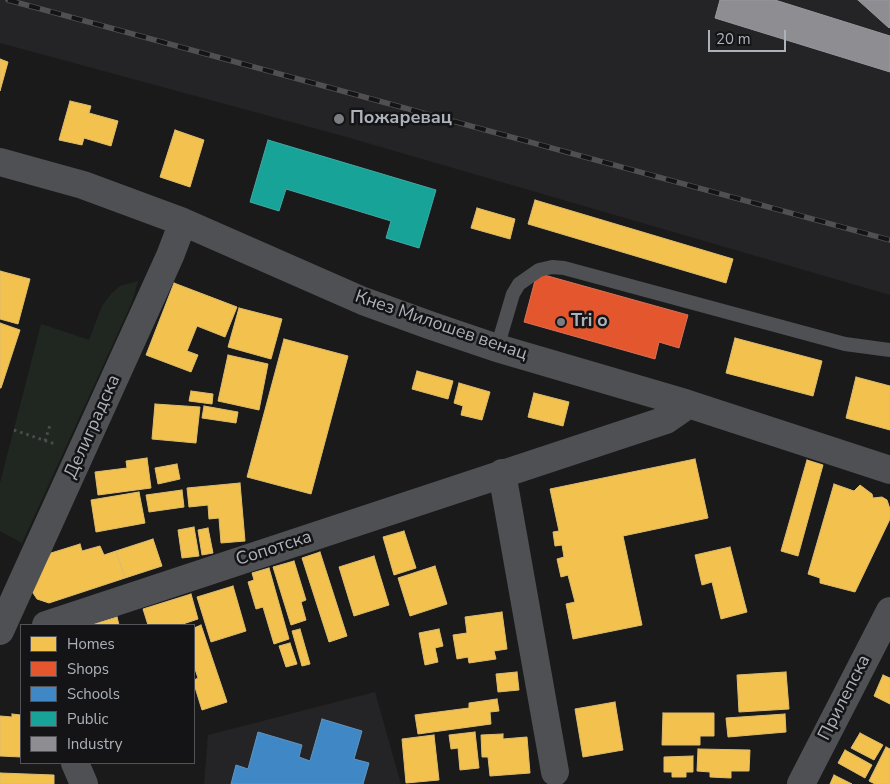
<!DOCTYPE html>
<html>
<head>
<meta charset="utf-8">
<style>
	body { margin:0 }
	#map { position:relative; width:890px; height:784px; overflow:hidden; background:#1a1a1a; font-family:"Nunito Sans",sans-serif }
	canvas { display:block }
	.legend { position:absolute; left:20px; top:624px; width:175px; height:140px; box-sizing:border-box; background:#141416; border:1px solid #515358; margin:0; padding:6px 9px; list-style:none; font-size:15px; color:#adb2ba }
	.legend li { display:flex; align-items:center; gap:10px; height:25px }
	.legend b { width:25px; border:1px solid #515358 }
	.scale { position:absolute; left:708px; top:30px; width:78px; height:22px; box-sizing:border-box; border:2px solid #adb2ba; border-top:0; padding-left:6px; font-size:15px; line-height:18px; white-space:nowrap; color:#adb2ba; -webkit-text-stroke:4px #141416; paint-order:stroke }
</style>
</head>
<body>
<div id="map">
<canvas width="890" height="784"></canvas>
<ul class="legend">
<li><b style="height:14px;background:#f2c14e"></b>Homes</li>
<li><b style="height:14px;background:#e4572e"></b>Shops</li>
<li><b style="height:14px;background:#3f88c5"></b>Schools</li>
<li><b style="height:14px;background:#17a398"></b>Public</li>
<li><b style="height:14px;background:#8d8d92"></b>Industry</li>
</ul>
<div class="scale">20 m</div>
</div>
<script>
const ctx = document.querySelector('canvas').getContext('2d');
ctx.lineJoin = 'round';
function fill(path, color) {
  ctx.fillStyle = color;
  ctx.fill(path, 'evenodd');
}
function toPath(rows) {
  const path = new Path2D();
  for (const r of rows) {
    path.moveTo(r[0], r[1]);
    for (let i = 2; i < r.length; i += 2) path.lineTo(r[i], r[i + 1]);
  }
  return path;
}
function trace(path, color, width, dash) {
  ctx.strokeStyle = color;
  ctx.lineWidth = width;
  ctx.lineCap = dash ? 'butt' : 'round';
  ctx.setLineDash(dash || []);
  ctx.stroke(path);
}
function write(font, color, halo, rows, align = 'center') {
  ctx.font = font + ' "Nunito Sans",sans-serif';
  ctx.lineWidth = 5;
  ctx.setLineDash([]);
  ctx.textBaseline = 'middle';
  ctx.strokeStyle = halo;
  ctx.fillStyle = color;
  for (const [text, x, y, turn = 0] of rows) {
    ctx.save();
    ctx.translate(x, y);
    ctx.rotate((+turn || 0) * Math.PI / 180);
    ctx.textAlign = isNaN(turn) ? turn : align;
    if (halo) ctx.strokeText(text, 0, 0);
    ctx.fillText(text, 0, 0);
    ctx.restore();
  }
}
const built = toPath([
	[0,0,890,0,890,295,343,136,0,43],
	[375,692,401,784,204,784,208,735]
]);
const green = toPath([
	[138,281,132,302,22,543,0,531,0,483,41,324,89,340,102,306,111,294,120,286]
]);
const homes = toPath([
	[0,59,8,62,0,91,0,59],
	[70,101,91,106,89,113,118,121,111,146,84,138,82,145,59,140,70,101],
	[175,130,204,140,190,187,160,177,175,130],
	[535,200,733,259,726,283,528,224,535,200],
	[477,208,515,219,510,239,471,228,477,208],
	[0,271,30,279,18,324,0,319,0,271],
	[174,283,237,307,225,337,197,326,187,351,198,355,191,372,146,355,174,283],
	[239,308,282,319,271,359,228,347,239,308],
	[0,323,20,330,1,388,0,388,0,323],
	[735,338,822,361,813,396,726,373,735,338],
	[284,339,348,356,311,494,247,477,284,339],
	[228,355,268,364,259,410,218,401,228,355],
	[417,371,453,381,448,399,412,389,417,371],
	[856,377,890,386,890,430,846,418,856,377],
	[459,383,490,392,482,420,461,415,463,406,454,403,459,383],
	[191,391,213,394,212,404,189,401,191,391],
	[534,393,569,402,563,426,528,417,534,393],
	[155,404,200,407,196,443,152,439,155,404],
	[204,406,238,412,236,423,202,418,204,406],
	[147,458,151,488,98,495,95,472,127,468,126,461,147,458],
	[695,459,708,518,623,536,642,625,573,639,566,604,575,602,568,575,561,577,557,559,564,557,562,545,555,546,553,532,559,531,550,489,695,459],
	[807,460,823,465,798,556,781,551,807,460],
	[177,464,180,479,158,484,155,468,177,464],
	[240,483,245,541,221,543,219,518,209,519,208,505,189,507,187,488,240,483],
	[834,484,854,491,860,485,872,494,873,498,882,497,887,500,890,509,890,519,855,592,820,583,820,578,808,574,834,484],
	[182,490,184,507,149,512,146,495,182,490],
	[139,492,145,523,96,532,91,500,139,492],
	[194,527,199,556,182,558,178,530,194,527],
	[208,528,213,553,202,555,198,530,208,528],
	[404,531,416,568,394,575,383,537,404,531],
	[153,539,162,566,125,578,116,551,153,539],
	[80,544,82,551,100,546,104,555,116,551,125,578,49,603,37,599,31,590,51,553,80,544],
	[730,547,747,612,721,619,712,582,702,585,695,555,730,547],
	[320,552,347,636,329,642,302,558,320,552],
	[374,556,389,605,354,616,339,567,374,556],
	[294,561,306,600,301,602,306,620,291,625,273,567,294,561],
	[435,566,447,604,410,616,398,578,435,566],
	[269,568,289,639,274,644,263,607,256,609,248,582,254,580,252,573,269,568],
	[233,586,246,631,211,642,197,597,233,586],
	[191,594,198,619,180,625,148,625,143,609,191,594],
	[502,612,507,649,494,651,496,659,469,663,468,657,457,659,453,635,467,633,465,617,502,612],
	[117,617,119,625,90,625,117,617],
	[201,625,227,702,202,710,194,684,194,680,198,678,194,666,194,628,201,625],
	[300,629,310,664,302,666,292,631,300,629],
	[439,629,443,646,435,648,438,662,425,665,419,633,439,629],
	[290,643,297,664,286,667,279,646,290,643],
	[517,672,519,690,498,692,496,674,517,672],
	[786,672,789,709,739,712,737,675,786,672],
	[883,675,890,678,890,704,874,696,883,675],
	[497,699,499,711,490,712,491,724,418,734,415,715,469,708,469,703,497,699],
	[615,702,623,750,583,757,575,709,615,702],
	[663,713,714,713,714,736,700,736,700,745,662,745,663,713],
	[12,714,21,715,21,757,0,756,0,716,12,717,12,714],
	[785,714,786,732,728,737,726,718,785,714],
	[475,732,479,768,460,770,458,748,451,749,449,735,475,732],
	[860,733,883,745,874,760,851,748,860,733],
	[503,734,503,739,527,737,530,773,490,776,488,757,482,757,481,735,503,734],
	[434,735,439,780,406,783,402,739,434,735],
	[886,747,890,749,890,784,875,784,869,781,886,747],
	[698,749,750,750,749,771,731,771,731,778,710,777,710,772,697,771,698,749],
	[845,750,872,765,865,778,838,763,845,750],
	[693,756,693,772,686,772,686,777,672,777,672,772,664,772,664,757,693,756],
	[0,773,54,775,54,784,0,784,0,773],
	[834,775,852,784,830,784,834,775]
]);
const shops = toPath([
	[537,273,688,315,679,348,659,342,655,359,524,322,537,273]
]);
const schools = toPath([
	[322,719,362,731,354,759,369,763,363,784,231,784,236,765,248,769,258,732,302,745,299,757,310,761,322,719]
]);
const public = toPath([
	[268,140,436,190,419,248,386,238,391,221,286,189,279,211,250,202,268,140]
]);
const industry = toPath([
	[720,0,775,0,890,36,890,72,715,18,720,0],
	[858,0,890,0,890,27,889,28,858,0]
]);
const path = toPath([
	[14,430,55,444],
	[45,441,50,425]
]);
const lane = toPath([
	[497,348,513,294,519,284,539,270,552,267,564,268,845,344,890,350]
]);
const street = toPath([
	[0,162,83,185,183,222,363,301,432,326,497,348,685,403,890,470],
	[502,473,555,772],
	[46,625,666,420,682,409,685,403],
	[0,631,170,256,183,222],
	[75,763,84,784],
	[801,784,890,611]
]);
const rail = toPath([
	[8,0,890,240]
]);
const markers = [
	[339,119,6,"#7a7d82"],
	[561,322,5,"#7a7d82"]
];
const poiNames = [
	["Пожаревац",350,119],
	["Tri o",571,322]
];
const streetNames = [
	["Кнез Милошев венац",441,326,19],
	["Делиградска",93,427,-66],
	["Сопотска",274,549,-18],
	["Прилепска",845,698,-63]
];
fill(built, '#242426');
fill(green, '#202721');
fill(homes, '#f2c14e');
trace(homes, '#ddbc6e', 1);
fill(shops, '#e4572e');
trace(shops, '#d47258', 1);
fill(schools, '#3f88c5');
trace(schools, '#6095c2', 1);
fill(public, '#17a398');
trace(public, '#44a8a2', 1);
fill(industry, '#8d8d92');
trace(industry, '#97989e', 1);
trace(path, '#4a4c4e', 3, [2.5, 4]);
trace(lane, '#4f5053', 14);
trace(street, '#4f5053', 28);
trace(rail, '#505051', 5.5);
trace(rail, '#141416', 4, [11]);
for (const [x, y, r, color] of markers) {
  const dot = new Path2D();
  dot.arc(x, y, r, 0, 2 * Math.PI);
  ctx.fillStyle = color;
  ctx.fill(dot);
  trace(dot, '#141416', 2);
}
write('bold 18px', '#adb2ba', '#141416', poiNames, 'left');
write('18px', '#adb2ba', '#141416', streetNames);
</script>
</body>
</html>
